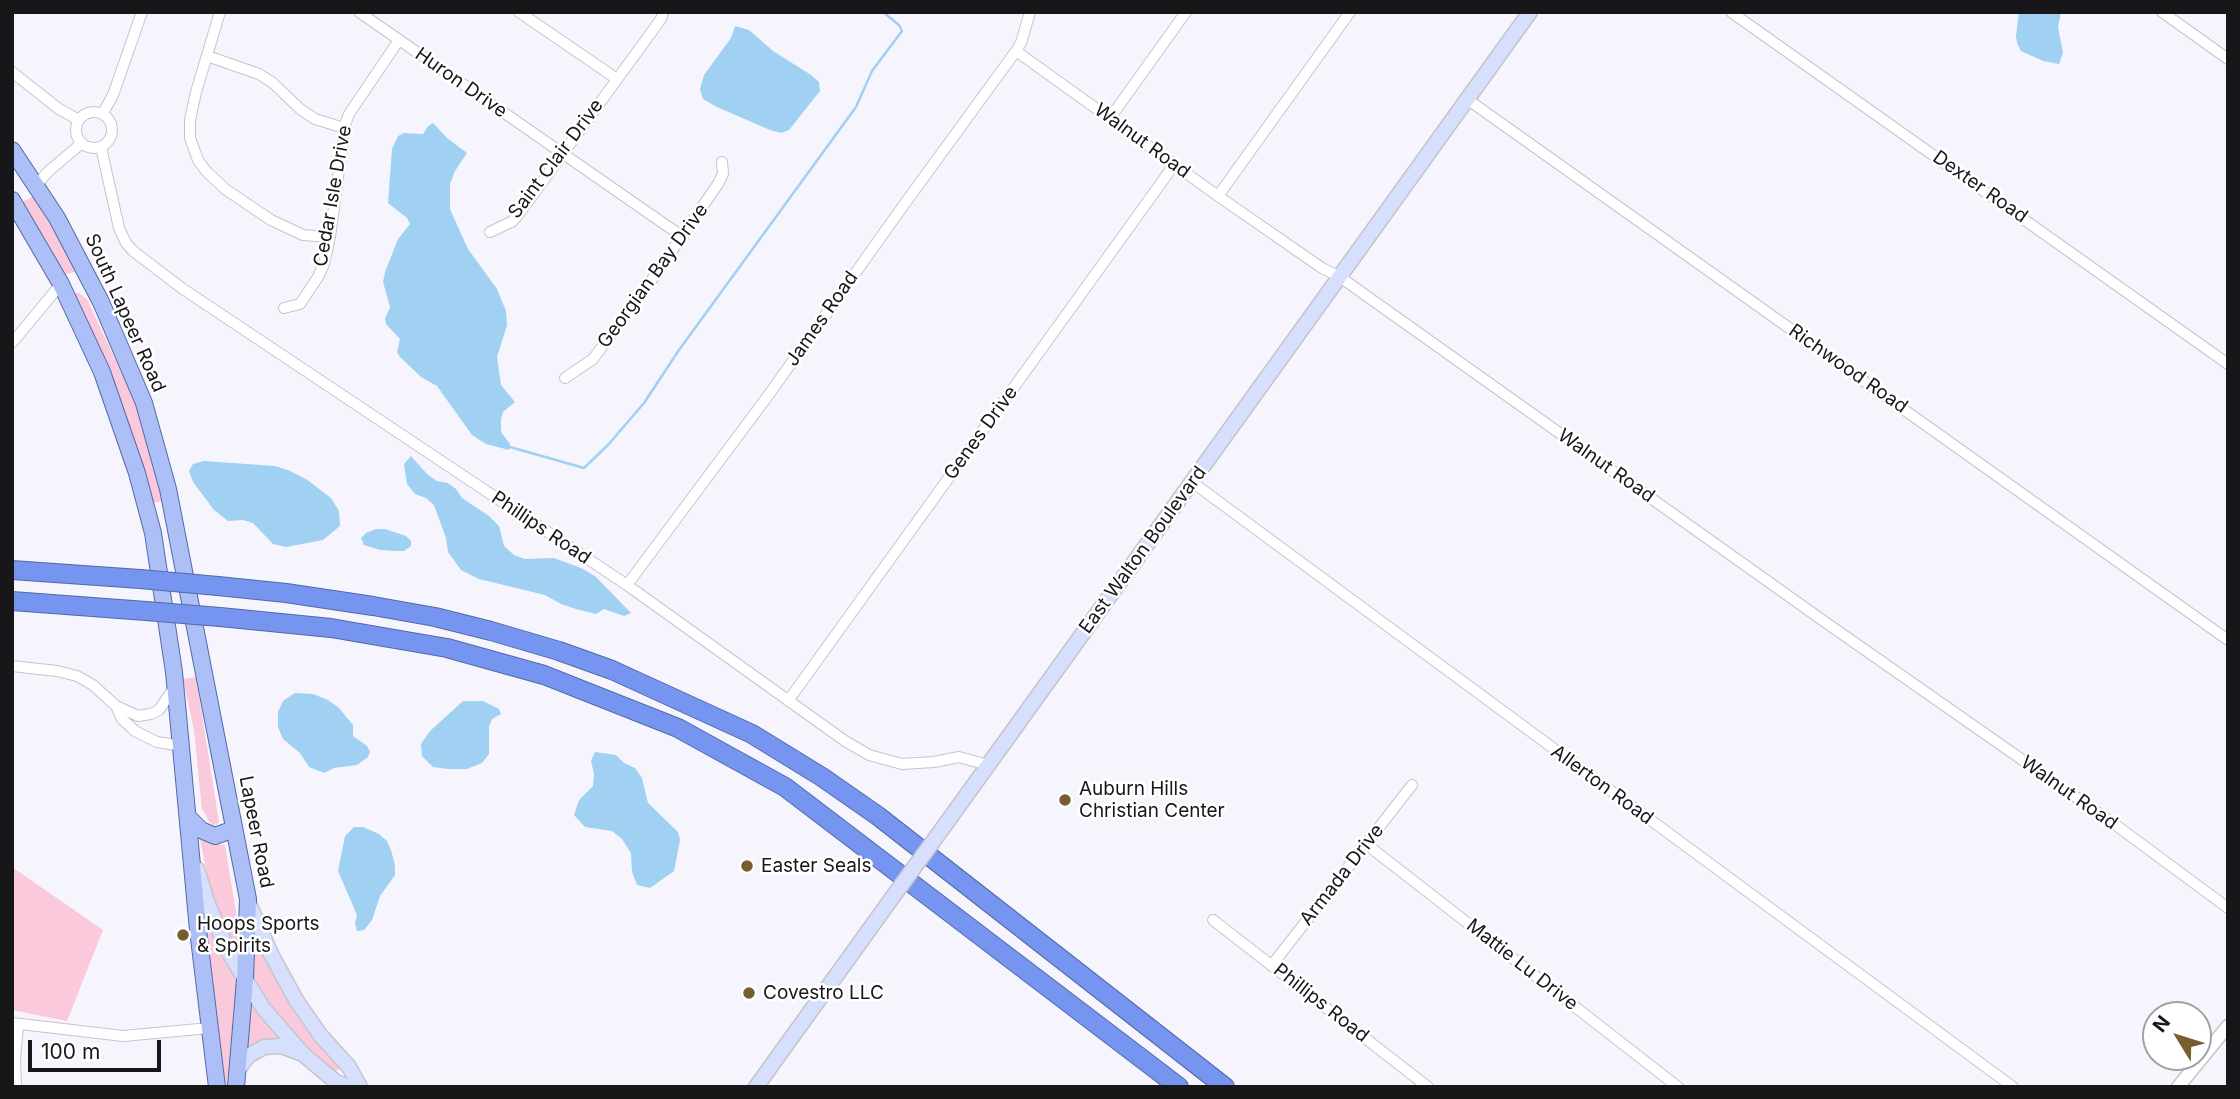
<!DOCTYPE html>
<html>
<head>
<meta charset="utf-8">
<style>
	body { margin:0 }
	#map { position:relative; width:2240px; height:1099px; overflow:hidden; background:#f6f5fd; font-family:Inter,sans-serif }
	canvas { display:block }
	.frame { position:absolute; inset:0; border:14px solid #171719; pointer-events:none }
	.north { position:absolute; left:2142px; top:1001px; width:70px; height:70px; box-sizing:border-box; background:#fff; border:2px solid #a2a2a3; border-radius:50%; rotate:308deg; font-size:19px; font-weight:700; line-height:28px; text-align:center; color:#171719 }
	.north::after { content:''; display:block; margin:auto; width:24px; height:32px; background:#785d2f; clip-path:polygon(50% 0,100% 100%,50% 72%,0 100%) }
	.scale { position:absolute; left:28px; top:1040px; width:133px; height:32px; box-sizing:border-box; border:4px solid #171719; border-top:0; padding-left:9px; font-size:21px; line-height:24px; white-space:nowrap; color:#171719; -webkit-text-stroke:5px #fff; paint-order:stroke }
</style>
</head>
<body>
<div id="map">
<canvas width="2240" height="1099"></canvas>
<div class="frame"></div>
<div class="north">N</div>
<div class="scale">100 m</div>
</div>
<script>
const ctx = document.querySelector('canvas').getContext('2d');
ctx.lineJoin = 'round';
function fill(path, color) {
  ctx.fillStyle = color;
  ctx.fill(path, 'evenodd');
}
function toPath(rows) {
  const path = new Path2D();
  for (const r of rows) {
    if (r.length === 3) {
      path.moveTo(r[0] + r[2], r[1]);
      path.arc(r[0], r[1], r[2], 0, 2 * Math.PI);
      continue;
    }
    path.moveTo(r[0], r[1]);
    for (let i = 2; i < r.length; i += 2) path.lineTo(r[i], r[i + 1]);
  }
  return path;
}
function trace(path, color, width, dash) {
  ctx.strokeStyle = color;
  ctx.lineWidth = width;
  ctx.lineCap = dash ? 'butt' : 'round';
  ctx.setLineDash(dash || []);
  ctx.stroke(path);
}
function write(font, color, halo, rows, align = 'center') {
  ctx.font = font + ' Inter,sans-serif';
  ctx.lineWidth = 5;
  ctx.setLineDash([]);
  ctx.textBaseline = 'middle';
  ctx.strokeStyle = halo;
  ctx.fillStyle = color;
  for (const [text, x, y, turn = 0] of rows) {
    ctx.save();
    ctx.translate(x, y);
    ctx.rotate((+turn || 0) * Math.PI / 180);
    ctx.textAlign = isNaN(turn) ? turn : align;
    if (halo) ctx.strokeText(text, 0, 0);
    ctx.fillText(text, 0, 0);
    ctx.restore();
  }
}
const green = toPath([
	[34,196,47,216,77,271,64,275,22,202],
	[74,293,79,293,87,299,134,400,145,430,163,501,152,503,106,363],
	[196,677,219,822,217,825,213,825,208,821,204,811,202,811,194,730,183,679],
	[202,839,212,844,225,845,238,924,240,955,237,956,212,897,200,840],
	[12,867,103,930,67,1021,12,1010],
	[208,930,214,934,240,984,230,1087,221,1087,206,932],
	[256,937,282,991,318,1043,340,1068,334,1073,308,1050,284,1024,251,981,251,938],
	[249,1000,285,1042,244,1053]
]);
const water = toPath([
	[2019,12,2061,12,2058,27,2063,53,2059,64,2043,61,2021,51,2017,43,2016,36],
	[735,26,749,30,773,51,811,75,819,82,820,91,789,130,781,133,770,130,717,107,703,99,700,89,704,75,731,38],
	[433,123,447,138,467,153,455,171,450,184,450,209,468,249,497,289,506,311,507,325,497,357,501,385,515,402,503,412,501,419,501,432,510,444,509,450,486,444,472,435,437,386,421,377,399,356,397,352,400,339,386,324,385,319,390,307,383,282,385,272,398,239,410,224,407,218,388,203,392,149,398,136,404,133,423,134,428,126],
	[411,456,428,475,437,481,448,483,456,489,462,498,489,516,499,526,504,546,514,555,525,559,554,558,581,568,595,576,631,613,624,616,604,609,596,614,576,609,561,604,545,595,479,579,461,570,448,552,446,538,434,505,426,498,415,494,407,484,404,464],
	[204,461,275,466,288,470,306,479,331,498,339,511,340,526,323,540,286,547,273,544,253,523,243,520,228,521,214,510,193,482,189,471,193,464],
	[376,529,385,529,406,536,411,541,411,546,404,551,395,551,380,550,364,545,361,538,366,533],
	[295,693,313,694,328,700,339,708,353,725,353,736,367,746,370,752,368,757,357,765,334,768,324,773,309,767,300,753,283,739,278,727,278,712,283,701],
	[463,701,483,701,499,709,501,714,492,719,489,727,489,754,482,763,467,769,448,769,433,767,422,756,421,744,430,731],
	[595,752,616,755,624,763,635,768,642,778,648,803,678,832,680,840,674,871,650,888,637,885,632,872,631,853,622,839,612,831,585,827,574,815,579,800,593,786,594,774,591,761],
	[354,827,363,827,379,834,387,841,391,850,395,865,395,875,380,896,372,920,364,930,357,931,355,923,357,915,338,871,345,836]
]);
const stream = toPath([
	[510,447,584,468,608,445,644,403,679,350,856,107,872,71,902,31,899,25,883,12]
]);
const minor = toPath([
	[220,12,196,92,190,120,190,138,198,160,206,171,225,189,271,220,303,235,330,237],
	[359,12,683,237],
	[519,12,617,79],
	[1731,12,2228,364],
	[2162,12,2228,59],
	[1016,51,1218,196,1322,268,1340,277,1825,622,2117,826,2228,908],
	[207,56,259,74,273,83,300,109,315,119,344,128],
	[12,72,59,109,79,120],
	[1467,99,2228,640],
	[94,130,18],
	[103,113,113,95,142,12],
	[1110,118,1186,12],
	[101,147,119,228,126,243,133,251,183,289,627,585,845,741,869,755,902,764,934,762,959,757,988,765],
	[36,185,50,170,82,143],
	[1218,196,1350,12],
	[490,232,513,221,521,211,661,19,663,12],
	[284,308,300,304,318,277,324,264,330,237,345,125,349,114,399,40],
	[12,343,61,284],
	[565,378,593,359,649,284,718,184,723,174,722,162],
	[1192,482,2013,1087],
	[627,585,770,393,903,206,1016,51,1021,43,1030,12],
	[12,666,57,671,77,676,93,685,116,706,122,719,135,731,157,742,182,746],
	[788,701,1174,165],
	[116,706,138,716,151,714,159,710,174,688],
	[1366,844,1678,1087],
	[1213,920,1428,1087],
	[1272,965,1412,785],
	[12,1023,123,1036,210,1028],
	[16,1087,15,1060,18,1024]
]);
const tertiary = toPath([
	[2178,1087,2228,1026]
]);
const secondary = toPath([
	[945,825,1530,12],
	[197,869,208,904,228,951,263,1008,304,1055,336,1082,348,1087],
	[249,904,271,954,296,1000,321,1036,349,1067,360,1087],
	[237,1071,248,1056,264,1047,281,1046,300,1053],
	[756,1087,892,898]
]);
const primary = toPath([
	[12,150,57,218,101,302,144,403,168,489,248,899,245,980,236,1087],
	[12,200,61,284,102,372,137,473,153,533,174,672,198,930,217,1087],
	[189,818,201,830,215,836,234,829]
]);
const motorway = toPath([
	[12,570,140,579],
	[218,586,286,593,373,606,435,617,491,631,559,651,612,670,752,734,822,777,878,816,1225,1087],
	[12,601,146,611],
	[220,617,331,628,447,648,544,675,678,728,785,787,1179,1087]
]);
const secondaryBridge = toPath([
	[892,898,945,825]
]);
const motorwayBridge = toPath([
	[140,579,218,586],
	[146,611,220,617]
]);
const markers = [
	[1065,800,7,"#785d2f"],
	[747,866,7,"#785d2f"],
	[183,935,7,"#785d2f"],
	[749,993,7,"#785d2f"]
];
const streetNames = [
	["Huron Drive",461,83,35],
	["Walnut Road",1142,141,36],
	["Saint Clair Drive",556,159,-53],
	["Dexter Road",1980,187,35],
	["Cedar Isle Drive",333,196,-80],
	["Georgian Bay Drive",653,276,-54],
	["South Lapeer Road",125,313,66],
	["James Road",822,319,-55],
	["Richwood Road",1848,369,35],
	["Genes Drive",981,433,-54],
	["Walnut Road",1606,466,35],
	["Phillips Road",541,528,34],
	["East Walton Boulevard",1143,550,-54],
	["Allerton Road",1602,785,36],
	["Walnut Road",2069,793,35],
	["Lapeer Road",256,832,79],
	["Armada Drive",1342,875,-52],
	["Mattie Lu Drive",1522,965,38],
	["Phillips Road",1321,1003,38]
];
const poiNames = [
	["Auburn Hills",1079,789],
	["Christian Center",1079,811],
	["Easter Seals",761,866],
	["Hoops Sports",197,924],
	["& Spirits",197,946],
	["Covestro LLC",763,993]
];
fill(green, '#facadc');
fill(water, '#a0d0f2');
trace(stream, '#a0d0f2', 2.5);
trace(minor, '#c6c4cc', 12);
trace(tertiary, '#c6c4cc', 15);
trace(secondary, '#c6c4cc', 17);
trace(primary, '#5469a5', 18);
trace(motorway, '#5469a5', 20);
trace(minor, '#fff', 10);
trace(tertiary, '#fff', 12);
trace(secondary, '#d6dffb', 14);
trace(primary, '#acbff7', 16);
trace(motorway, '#7595f1', 18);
trace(secondaryBridge, '#c6c4cc', 17, []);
trace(motorwayBridge, '#5469a5', 20, []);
trace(secondaryBridge, '#d6dffb', 14);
trace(motorwayBridge, '#7595f1', 18);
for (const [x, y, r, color] of markers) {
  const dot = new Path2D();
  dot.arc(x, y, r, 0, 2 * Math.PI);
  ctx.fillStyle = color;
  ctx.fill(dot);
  trace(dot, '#fff', 2.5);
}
write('19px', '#171719', '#fff', streetNames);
write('19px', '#171719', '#fff', poiNames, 'left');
</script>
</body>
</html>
